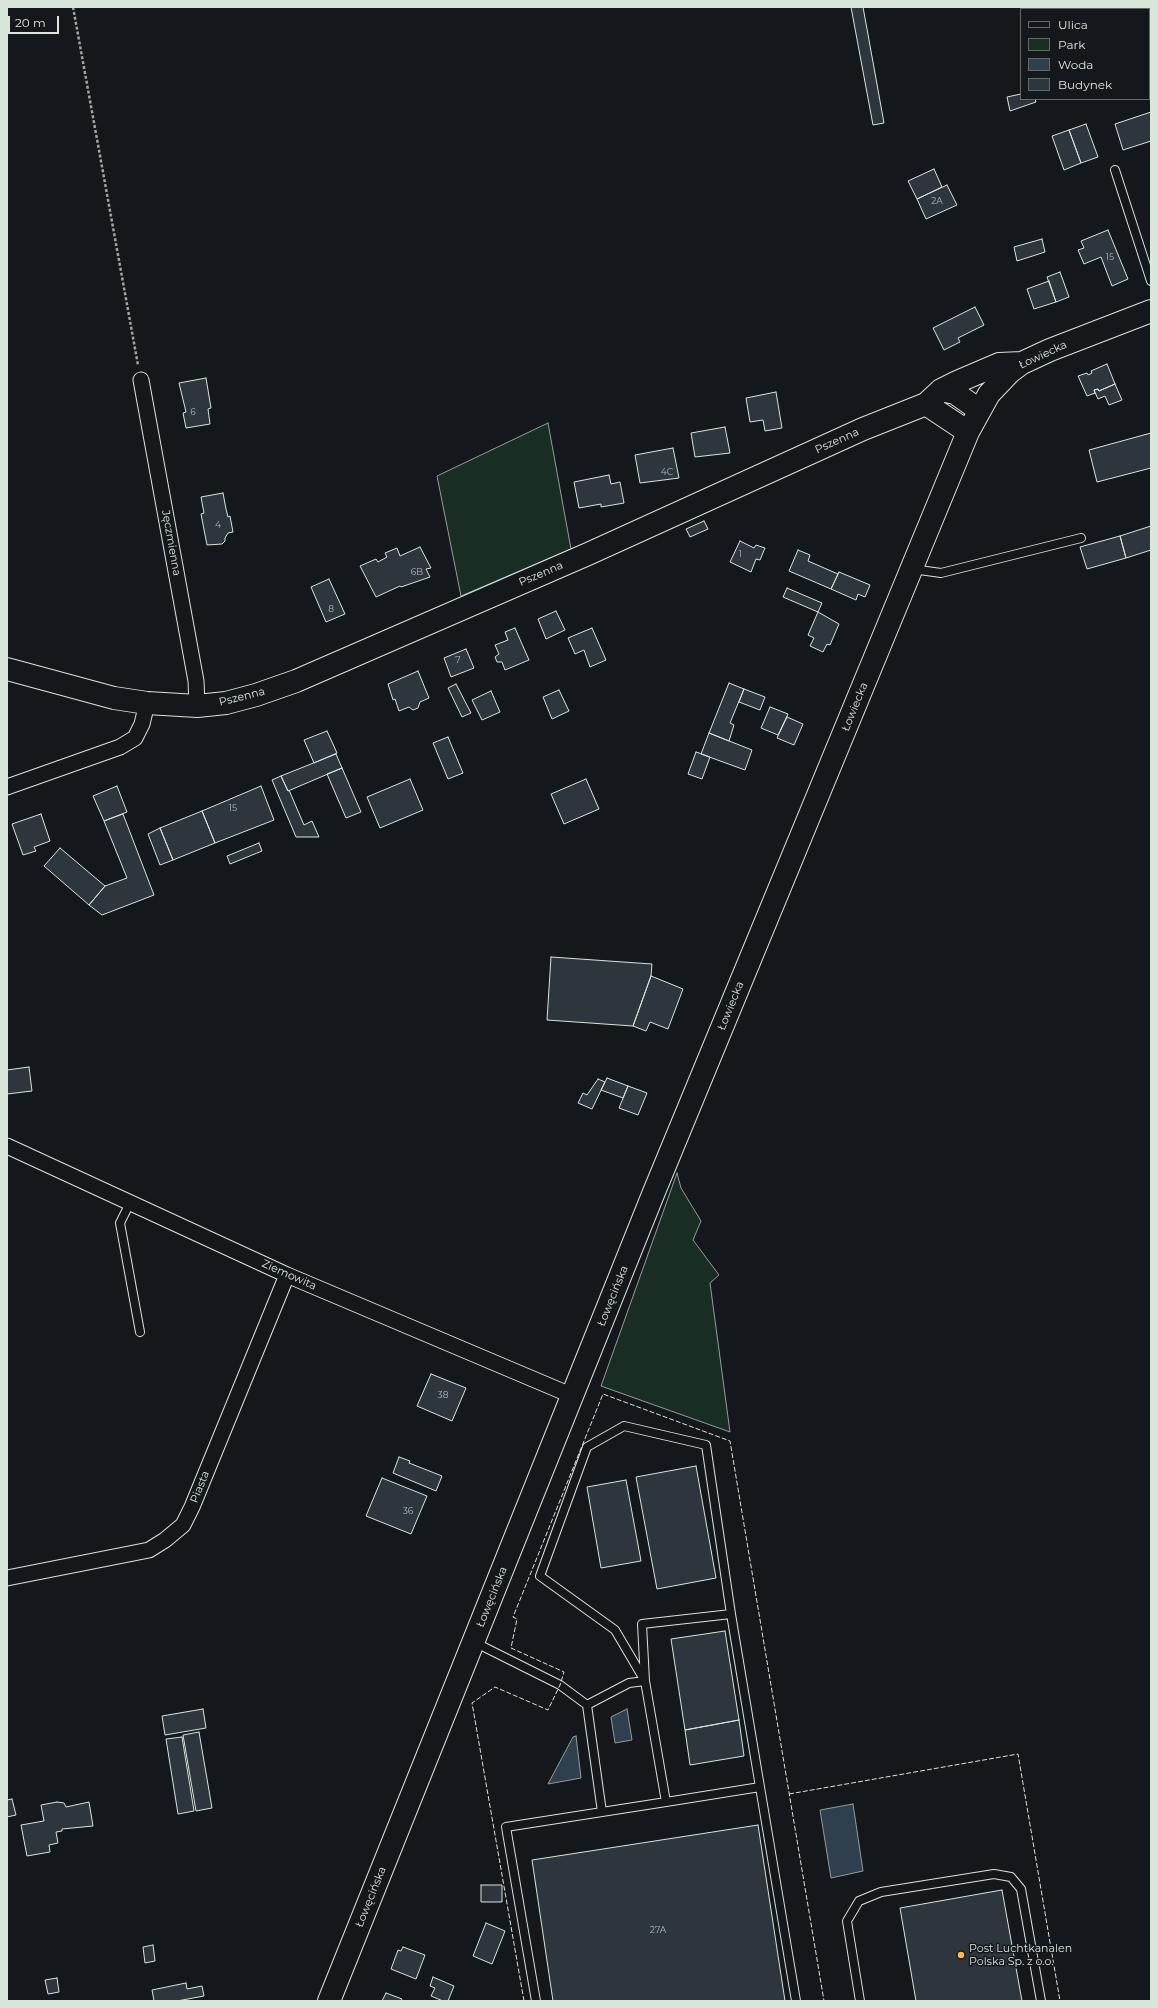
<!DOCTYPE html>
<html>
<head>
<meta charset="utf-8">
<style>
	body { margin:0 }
	#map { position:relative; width:1158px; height:2008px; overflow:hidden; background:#14181c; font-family:Montserrat,sans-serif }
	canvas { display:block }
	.frame { position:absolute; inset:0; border:8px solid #d8e6dc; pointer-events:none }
	.legend { position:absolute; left:1020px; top:8px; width:130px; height:92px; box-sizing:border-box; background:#14181c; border:1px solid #626a69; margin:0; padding:5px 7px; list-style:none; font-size:12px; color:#d8e6dc }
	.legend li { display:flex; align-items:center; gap:8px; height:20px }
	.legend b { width:20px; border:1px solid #626a69 }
	.scale { position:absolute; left:8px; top:16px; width:51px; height:18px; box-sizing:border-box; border:2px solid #d8e6dc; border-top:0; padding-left:5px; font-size:12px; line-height:14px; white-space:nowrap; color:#d8e6dc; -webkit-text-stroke:3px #14181c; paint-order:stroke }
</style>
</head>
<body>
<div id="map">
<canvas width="1158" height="2008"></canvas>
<div class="frame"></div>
<ul class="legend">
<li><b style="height:5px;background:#14181c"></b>Ulica</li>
<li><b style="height:11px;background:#1a2d24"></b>Park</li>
<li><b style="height:11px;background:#2f3f4d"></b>Woda</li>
<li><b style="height:11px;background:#2c363c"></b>Budynek</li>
</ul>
<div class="scale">20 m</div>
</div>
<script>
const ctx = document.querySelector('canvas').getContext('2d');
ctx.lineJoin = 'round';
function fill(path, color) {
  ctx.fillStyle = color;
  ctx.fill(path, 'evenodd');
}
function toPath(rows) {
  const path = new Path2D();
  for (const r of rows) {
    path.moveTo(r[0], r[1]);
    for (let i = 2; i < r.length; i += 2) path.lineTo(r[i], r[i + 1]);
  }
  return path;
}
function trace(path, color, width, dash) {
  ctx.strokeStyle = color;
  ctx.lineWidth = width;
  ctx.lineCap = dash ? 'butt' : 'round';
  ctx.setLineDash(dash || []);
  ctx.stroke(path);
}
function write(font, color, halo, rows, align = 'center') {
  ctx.font = font + ' Montserrat,sans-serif';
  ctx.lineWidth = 3;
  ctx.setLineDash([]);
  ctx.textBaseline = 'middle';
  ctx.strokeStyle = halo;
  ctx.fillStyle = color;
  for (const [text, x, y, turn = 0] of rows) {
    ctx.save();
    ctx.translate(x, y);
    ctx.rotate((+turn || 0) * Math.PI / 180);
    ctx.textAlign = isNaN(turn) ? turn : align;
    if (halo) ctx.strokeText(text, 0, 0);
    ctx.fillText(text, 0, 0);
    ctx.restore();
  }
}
const green = toPath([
	[548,423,571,549,461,596,437,476,548,423],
	[677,1173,681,1188,701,1221,693,1240,719,1275,710,1283,730,1432,601,1386,677,1173]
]);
const water = toPath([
	[627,1709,632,1740,615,1743,611,1717,627,1709],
	[576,1736,581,1778,548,1784,573,1737,576,1736],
	[853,1804,863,1871,831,1878,820,1810,853,1804]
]);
const building = toPath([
	[851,7,863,7,884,123,873,125,851,7],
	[1073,7,1116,7,1117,9,1073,9,1073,7],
	[1021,94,1021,99,1035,99,1036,102,1010,111,1007,97,1021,94],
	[1151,112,1151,141,1123,150,1115,124,1151,112],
	[1086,124,1098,157,1081,163,1069,130,1086,124],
	[1069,130,1081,163,1064,170,1052,136,1069,130],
	[934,169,942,187,917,199,908,181,934,169],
	[947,185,957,205,926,219,917,199,947,185],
	[1108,230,1128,279,1112,286,1101,257,1084,264,1078,250,1084,248,1081,241,1108,230],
	[1042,239,1045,252,1017,261,1014,247,1042,239],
	[1060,272,1069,297,1056,302,1047,277,1060,272],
	[1049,281,1056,302,1034,309,1027,289,1049,281],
	[975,307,984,325,958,338,960,342,944,350,933,328,975,307],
	[1107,364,1115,384,1099,391,1098,389,1094,390,1095,393,1087,396,1078,376,1087,373,1088,375,1092,373,1091,371,1107,364],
	[206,378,211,408,208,409,210,424,186,428,183,413,186,412,179,383,206,378],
	[1115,384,1122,400,1109,405,1105,396,1098,399,1094,390,1098,389,1099,391,1115,384],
	[776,392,782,428,765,431,763,420,750,422,746,398,776,392],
	[725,427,730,453,695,457,691,433,725,427],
	[1151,433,1151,468,1097,482,1089,450,1151,433],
	[673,448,679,478,640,483,635,455,673,448],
	[609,475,611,484,620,482,624,503,601,507,601,504,579,508,574,482,609,475],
	[223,493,226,509,228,517,230,516,233,532,228,533,225,538,225,541,222,544,207,545,201,514,204,513,201,497,223,493],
	[704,521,708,529,690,537,686,529,704,521],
	[1151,526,1151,550,1126,558,1120,536,1151,526],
	[1120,536,1126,558,1087,569,1080,547,1120,536],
	[740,541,754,548,756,545,765,548,760,560,756,559,751,572,730,562,740,541],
	[420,547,431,568,426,569,430,577,401,587,400,586,376,597,360,566,376,559,378,562,387,557,385,553,397,548,400,556,420,547],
	[798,550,810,555,808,561,838,574,831,589,789,571,798,550],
	[839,572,870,585,865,597,858,594,856,600,831,589,839,572],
	[329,579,345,614,326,622,311,587,329,579],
	[787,588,822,603,818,612,783,597,787,588],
	[556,611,565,630,546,639,538,619,556,611],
	[818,612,839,624,830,645,827,644,823,652,810,646,814,638,808,635,818,612],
	[515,628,529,660,505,670,502,662,497,662,495,657,499,654,495,645,508,640,505,632,515,628],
	[592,628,606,660,590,667,584,650,575,654,568,638,592,628],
	[466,649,474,668,451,677,444,658,466,649],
	[418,671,429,698,420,702,418,708,413,710,409,707,399,711,395,699,393,700,388,684,418,671],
	[729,683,744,689,730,723,734,725,729,741,709,733,729,683],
	[456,684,471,713,462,717,448,688,456,684],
	[744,689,765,697,760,710,739,702,744,689],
	[559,690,569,711,552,719,543,697,559,690],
	[491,691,500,712,482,720,472,700,491,691],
	[770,707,788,714,778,735,761,728,770,707],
	[787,717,803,724,794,745,777,738,787,717],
	[327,731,337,753,314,763,304,740,327,731],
	[709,733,752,750,745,770,701,754,709,733],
	[448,737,463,773,448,779,433,743,448,737],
	[696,752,710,757,702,779,688,774,696,752],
	[336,754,342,768,288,791,281,776,336,754],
	[342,768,361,812,346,818,327,774,342,768],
	[281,776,288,791,289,790,304,825,312,821,319,837,296,837,272,780,281,776],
	[410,779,423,810,380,828,367,797,410,779],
	[586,779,599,809,564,824,551,794,586,779],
	[117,786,127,812,104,821,93,796,117,786],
	[261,786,274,820,215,843,202,811,261,786],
	[202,811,215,843,173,860,160,828,202,811],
	[41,814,50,841,34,847,36,851,23,855,12,824,41,814],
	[123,814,154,895,102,915,89,905,105,886,127,878,104,821,123,814],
	[160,828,173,860,160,865,148,834,160,828],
	[259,843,262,851,230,864,227,856,259,843],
	[60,848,105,886,89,905,44,866,60,848],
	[551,957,652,964,651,976,633,1026,547,1020,551,957],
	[651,976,683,989,668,1029,650,1022,646,1031,633,1026,651,976],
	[29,1067,32,1091,7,1094,7,1070,29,1067],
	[607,1078,628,1086,623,1098,601,1090,607,1078],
	[598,1079,605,1082,592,1109,578,1103,583,1093,587,1095,598,1079],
	[628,1086,647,1093,638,1115,619,1108,628,1086],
	[431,1374,466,1388,452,1421,417,1406,431,1374],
	[399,1457,410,1461,409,1463,442,1476,436,1491,393,1473,399,1457],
	[696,1466,716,1578,657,1589,636,1477,696,1466],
	[382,1478,427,1496,411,1534,366,1516,382,1478],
	[626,1480,641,1561,601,1568,587,1487,626,1480],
	[725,1631,739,1720,685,1730,671,1639,725,1631],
	[203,1709,206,1728,165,1735,162,1716,203,1709],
	[739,1720,744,1756,690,1765,685,1730,739,1720],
	[199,1732,212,1808,196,1811,183,1735,199,1732],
	[182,1737,194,1811,178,1814,166,1739,182,1737],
	[12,1799,16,1815,7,1817,7,1800,12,1799],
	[57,1802,64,1803,66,1807,89,1802,93,1826,62,1829,62,1831,56,1832,58,1843,49,1845,50,1852,27,1856,21,1825,44,1821,41,1805,57,1802],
	[758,1825,785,2001,553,2001,532,1860,758,1825],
	[481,1885,502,1885,502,1902,481,1902,481,1885],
	[1002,1890,1022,2001,916,2001,900,1908,1002,1890],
	[486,1923,505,1931,492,1964,473,1956,486,1923],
	[153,1945,155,1961,145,1963,143,1947,153,1945],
	[403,1947,425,1955,416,1979,391,1969,398,1950,401,1951,403,1947],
	[433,1977,454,1986,448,2001,443,2001,431,1996,435,1988,430,1986,433,1977],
	[57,1978,59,1992,48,1994,45,1980,57,1978],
	[186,1983,187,1989,202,1986,204,1996,177,2001,154,2001,152,1990,186,1983],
	[386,1993,402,1999,401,2001,382,2001,386,1993]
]);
const path = toPath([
	[73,7,138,365]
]);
const lane = toPath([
	[1115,170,1151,281],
	[912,569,941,573,1081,538],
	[130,1203,120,1223,140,1332],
	[474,1642,560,1685,587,1705,602,1812,506,1827,536,2001],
	[587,1705,629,1683,645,1681,642,1624,731,1614],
	[760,1787,666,1802,645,1681,615,1630,540,1576,587,1447,624,1426,706,1445,731,1614,760,1787,796,2001],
	[602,1812,666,1802],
	[860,2001,847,1921,859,1901,881,1892,994,1874,1011,1877,1021,1889,1041,2001]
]);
const street = toPath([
	[141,380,196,681,197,706],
	[7,787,120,747,135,738,142,724,147,703],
	[7,1146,287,1275,573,1396],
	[7,1578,149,1550,165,1540,183,1525,192,1507,287,1275]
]);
const secondary = toPath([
	[941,390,955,393,979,410],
	[926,404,968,432],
	[7,669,114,698,147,703,197,706,226,703,256,695,296,681,588,554,863,429,926,404,941,390,957,382,999,364,1022,363],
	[329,2001,654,1192,968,432,989,394,1010,372,1022,363,1050,350,1151,311]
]);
const fence = toPath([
	[789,1794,1018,1754,1060,2001],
	[524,2001,472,1703,495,1687,548,1710,560,1685,564,1672,511,1648,517,1619,513,1617,603,1394,730,1441,824,2001]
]);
const markers = [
	[961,1955,4,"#ffb74d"]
];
const numberNames = [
	["2A",937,201],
	["15",1110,257],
	["6",193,412],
	["4C",667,472],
	["4",218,525],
	["1",740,554],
	["6B",417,572],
	["8",331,609],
	["7",458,660],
	["15",233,808],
	["38",443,1395],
	["36",408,1511],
	["27A",658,1930]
];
const streetNames = [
	["Łowiecka",1043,355,-25],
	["Pszenna",837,441,-24],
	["Jęczmienna",171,543,80],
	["Pszenna",541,574,-23],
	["Pszenna",242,697,-14],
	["Łowiecka",855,707,-68],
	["Łowiecka",731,1006,-68],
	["Ziemowita",289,1275,24],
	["Łowęcińska",613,1296,-68],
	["Piasta",200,1487,-68],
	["Łowęcińska",492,1597,-68],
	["Łowęcińska",371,1897,-68]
];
const poiNames = [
	["Post Luchtkanalen",969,1949],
	["Polska Sp. z o.o.",969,1962]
];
fill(green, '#1a2d24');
trace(green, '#939e99', 1);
fill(water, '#2f3f4d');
trace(water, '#939e99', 1);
fill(building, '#2c363c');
trace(building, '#d8e6dc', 1);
trace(lane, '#d8e6dc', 10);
trace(street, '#d8e6dc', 17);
trace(secondary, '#d8e6dc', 24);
trace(path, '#9da8a2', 2.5, [3, 2]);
trace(lane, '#14181c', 8);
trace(street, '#14181c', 15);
trace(secondary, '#14181c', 22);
trace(fence, '#d8e6dc', 1, [5, 2]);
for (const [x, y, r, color] of markers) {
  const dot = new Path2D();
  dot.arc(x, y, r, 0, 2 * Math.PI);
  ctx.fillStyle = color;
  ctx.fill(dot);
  trace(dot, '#14181c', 1.5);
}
write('9px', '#adbab4', null, numberNames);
write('11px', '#d8e6dc', '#14181c', streetNames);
write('11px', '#d8e6dc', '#14181c', poiNames, 'left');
</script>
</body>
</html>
